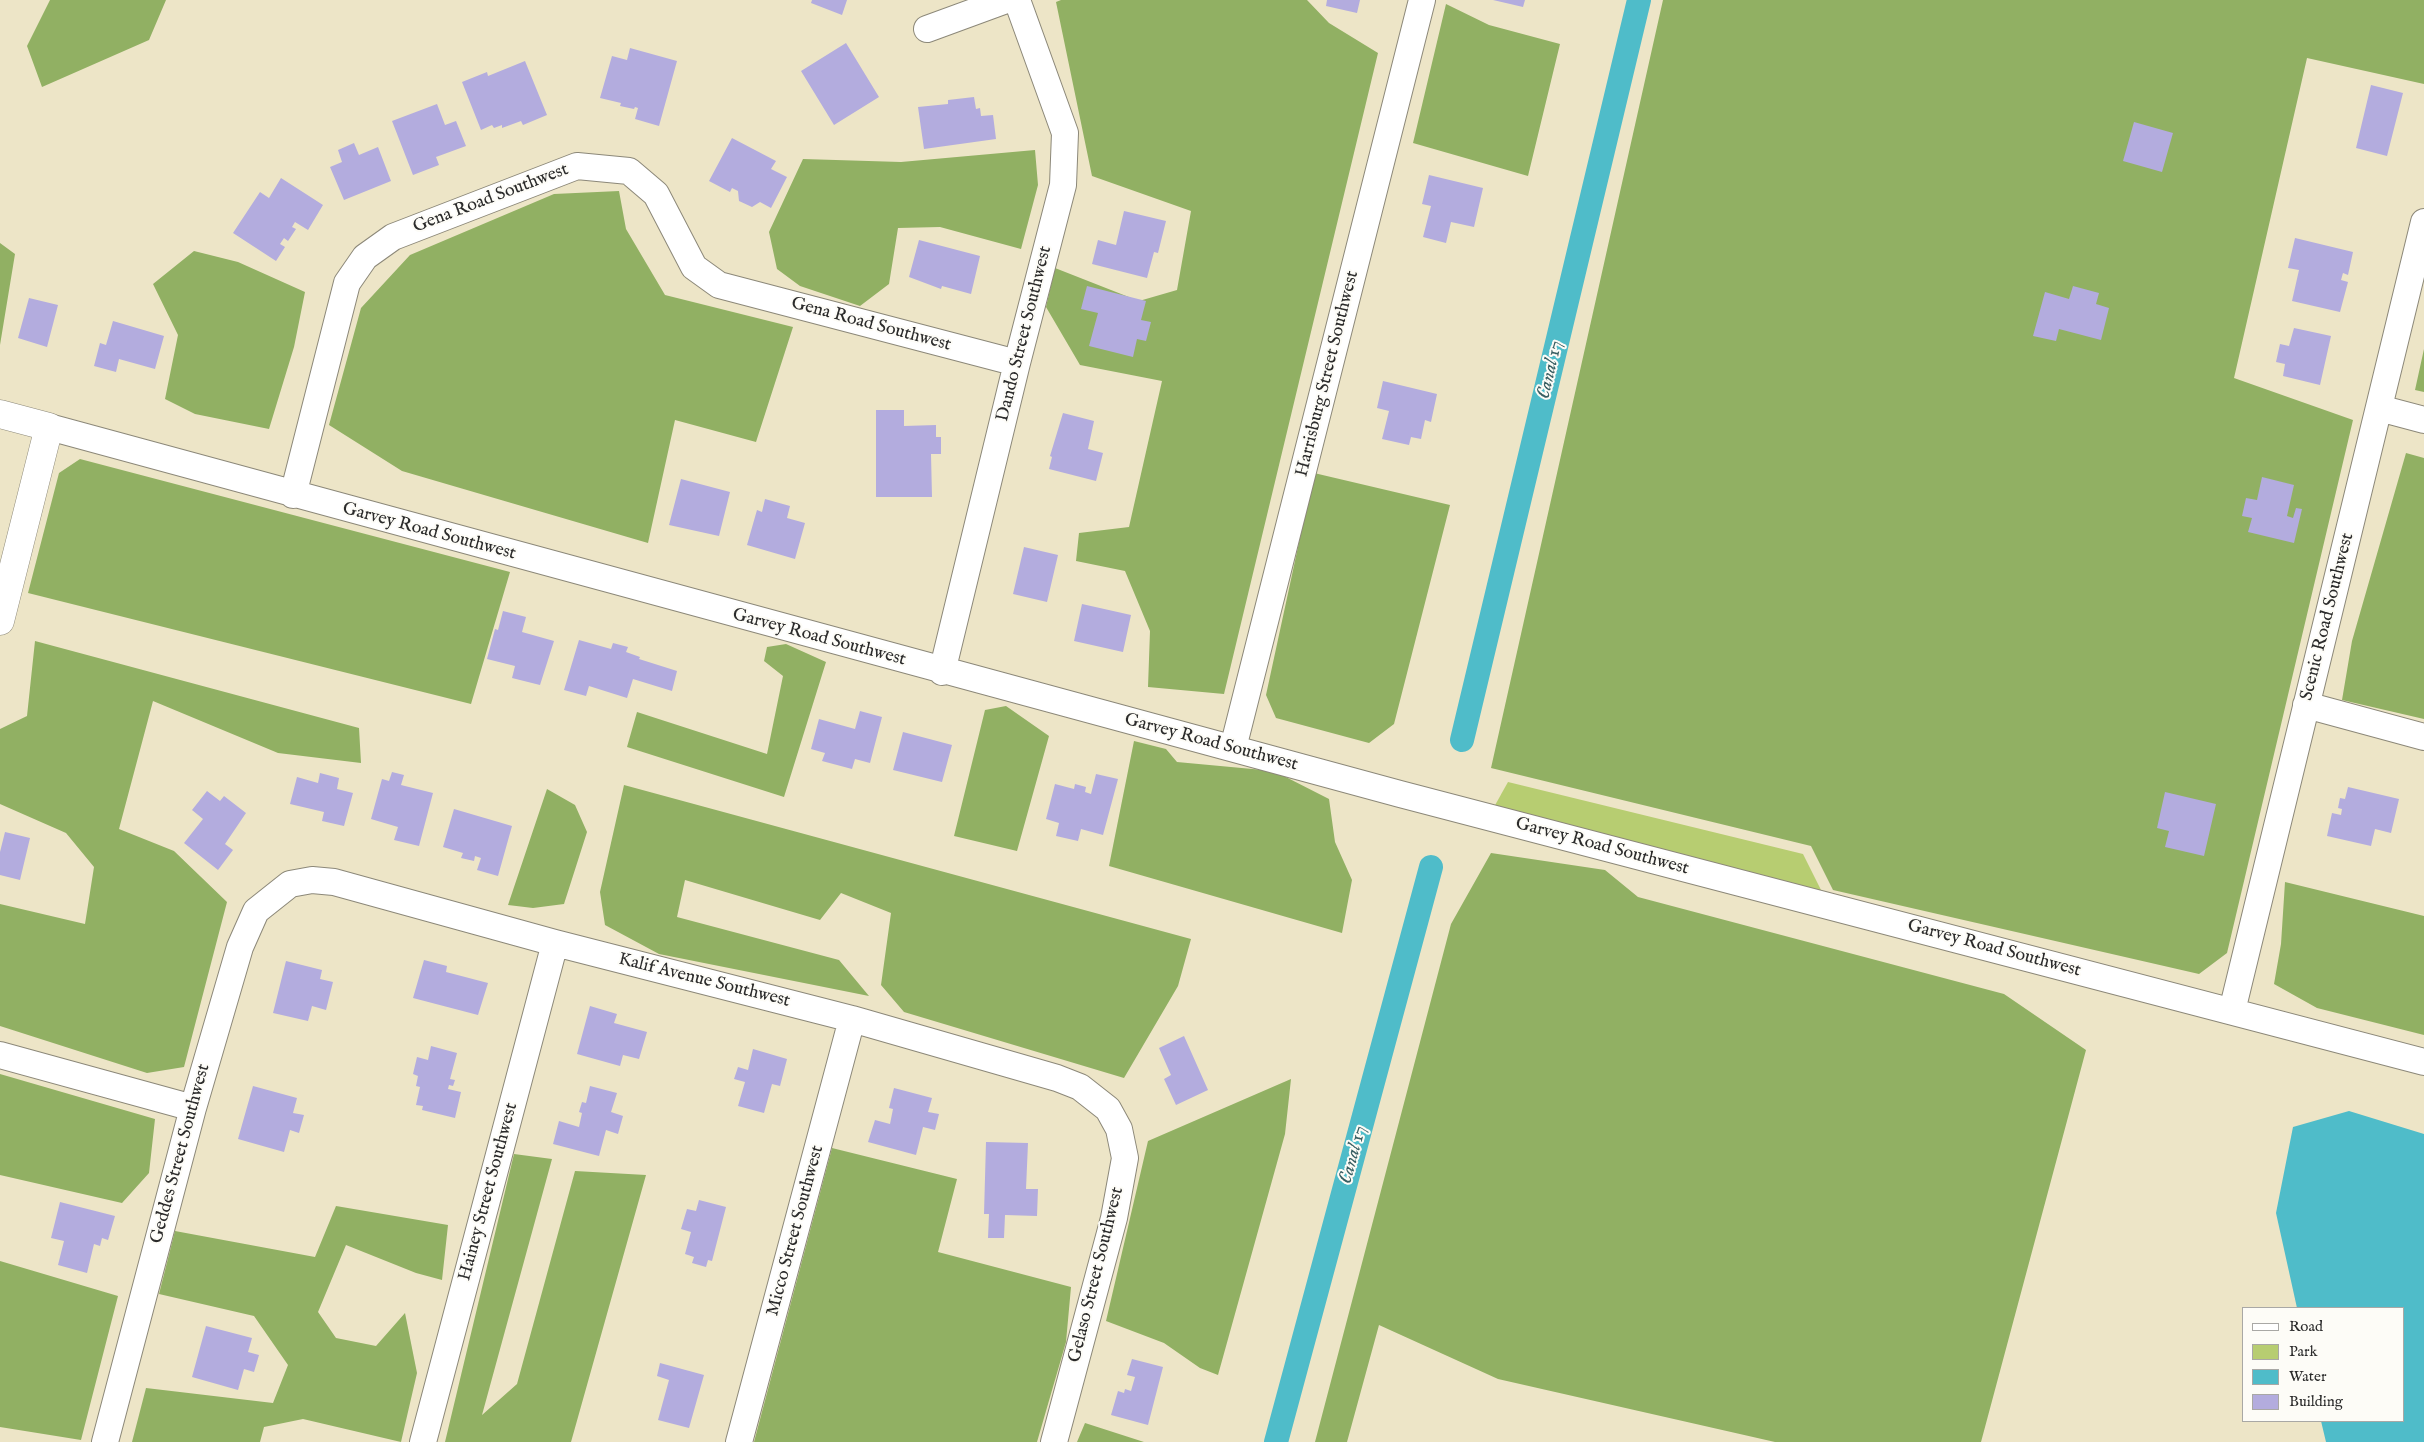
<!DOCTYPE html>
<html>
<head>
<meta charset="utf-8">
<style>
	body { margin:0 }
	#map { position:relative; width:2424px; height:1442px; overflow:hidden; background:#ede5c7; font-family:"IM FELL English",serif }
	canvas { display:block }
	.legend { position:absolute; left:2242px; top:1307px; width:162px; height:115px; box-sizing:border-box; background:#fdfcf7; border:1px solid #a9a8a5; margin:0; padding:6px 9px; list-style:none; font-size:15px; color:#2b2b2b }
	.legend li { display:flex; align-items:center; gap:10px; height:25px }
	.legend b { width:25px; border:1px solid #a9a8a5 }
</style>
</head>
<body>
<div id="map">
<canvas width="2424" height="1442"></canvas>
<ul class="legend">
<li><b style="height:6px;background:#fff"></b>Road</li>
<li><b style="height:14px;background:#b7cd71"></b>Park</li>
<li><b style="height:14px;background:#4fbcc9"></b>Water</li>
<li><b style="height:14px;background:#b3acde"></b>Building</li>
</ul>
</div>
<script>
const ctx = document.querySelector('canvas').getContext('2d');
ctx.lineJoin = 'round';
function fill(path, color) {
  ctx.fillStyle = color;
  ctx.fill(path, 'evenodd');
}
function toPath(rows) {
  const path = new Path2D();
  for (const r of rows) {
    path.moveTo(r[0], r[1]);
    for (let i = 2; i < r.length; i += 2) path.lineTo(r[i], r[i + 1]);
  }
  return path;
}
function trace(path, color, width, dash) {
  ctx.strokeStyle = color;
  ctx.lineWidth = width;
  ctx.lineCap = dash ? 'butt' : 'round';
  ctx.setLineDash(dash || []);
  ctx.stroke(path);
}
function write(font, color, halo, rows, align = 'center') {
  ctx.font = font + ' "IM FELL English",serif';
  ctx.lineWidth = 4;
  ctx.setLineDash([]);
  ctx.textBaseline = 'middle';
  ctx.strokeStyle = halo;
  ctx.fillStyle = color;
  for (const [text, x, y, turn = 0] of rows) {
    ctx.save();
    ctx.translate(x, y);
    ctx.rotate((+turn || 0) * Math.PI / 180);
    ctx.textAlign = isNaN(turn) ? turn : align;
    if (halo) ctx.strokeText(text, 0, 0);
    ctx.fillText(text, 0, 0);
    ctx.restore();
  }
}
const green = toPath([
	[1508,782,1803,854,1822,892,1494,807]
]);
const forest = toPath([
	[50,0,166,0,149,40,42,87,27,46],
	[1061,0,1307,0,1329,23,1378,53,1224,694,1148,687,1150,631,1125,571,1076,561,1079,533,1129,527,1162,381,1080,365,1046,307,1055,268,1139,301,1177,290,1191,211,1092,176,1056,2],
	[1663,0,2424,0,2424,84,2307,58,2234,378,2353,420,2227,953,2199,974,1833,890,1811,846,1491,768],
	[1446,4,1489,25,1560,44,1528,176,1413,143],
	[1035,150,1038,185,1021,249,940,227,898,228,889,284,860,306,800,286,777,269,769,232,803,159,901,162],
	[619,191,626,229,665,295,793,327,756,442,675,420,648,543,402,471,329,425,361,308,410,255,554,194],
	[0,243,15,254,0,345],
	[194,251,238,262,305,292,294,347,269,429,195,414,165,399,178,335,153,284],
	[2424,349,2424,392,2415,390],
	[2406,453,2424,458,2424,719,2342,700,2352,641],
	[80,459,510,572,471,704,28,593,59,473],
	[1314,473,1450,505,1394,724,1369,743,1276,718,1266,695],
	[35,641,359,728,361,763,278,753,153,701,119,829,174,851,227,902,184,1067,147,1073,0,1026,0,904,85,924,94,867,66,833,0,804,0,729,27,716],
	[786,644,826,662,784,797,627,747,637,712,767,754,783,676,764,661,767,647],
	[1006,706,1049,736,1017,851,954,836,985,710],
	[1134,741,1166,749,1177,762,1274,771,1329,799,1335,842,1352,880,1342,933,1109,866],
	[624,785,1191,939,1178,986,1124,1078,904,1012,881,985,891,913,841,893,820,920,685,880,677,917,839,960,869,996,659,954,605,925,600,892],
	[547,789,575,805,587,832,564,904,533,908,508,905],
	[1491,853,1605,870,1638,897,2004,994,2086,1050,1981,1442,1775,1442,1498,1379,1379,1325,1347,1442,1315,1442,1451,924],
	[2285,882,2424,916,2424,1035,2317,1008,2274,984,2281,944],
	[0,1074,155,1119,149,1173,122,1203,0,1175],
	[1291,1079,1285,1134,1218,1375,1200,1368,1164,1343,1106,1321,1148,1141],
	[832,1148,957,1179,938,1252,1071,1287,1066,1342,1037,1442,754,1442],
	[514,1154,552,1159,482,1415,517,1384,575,1171,646,1175,571,1442,445,1442],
	[336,1206,448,1225,442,1280,416,1273,346,1245,318,1312,336,1338,376,1346,405,1313,417,1373,401,1442,303,1419,264,1427,260,1442,132,1442,146,1388,273,1403,288,1365,254,1316,159,1294,175,1231,315,1257],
	[0,1261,118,1296,81,1440,0,1427],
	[1085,1423,1144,1442,1077,1442]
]);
const water = toPath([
	[2349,1111,2424,1134,2424,1442,2326,1442,2321,1421,2403,1421,2403,1308,2297,1308,2276,1213,2293,1127]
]);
const canal = toPath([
	[1462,740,1639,0],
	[1276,1442,1431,867]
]);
const building = toPath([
	[812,0,847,0,842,15,811,3],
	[1327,0,1360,0,1357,13,1326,6],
	[1493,0,1525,0,1523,7],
	[846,43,879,97,834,125,801,71],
	[630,48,677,61,659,126,635,119,638,108,635,107,634,109,620,106,621,103,600,98,612,56,627,60],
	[525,61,547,115,523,125,521,121,502,128,502,125,494,128,492,125,481,130,462,82,487,72,488,76],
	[2371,85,2403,93,2387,156,2356,148],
	[974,97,976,109,980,108,981,116,993,115,996,139,924,149,918,107,948,104,948,100],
	[437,104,445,125,456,121,466,146,436,157,439,165,413,175,392,121],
	[2134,122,2173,133,2162,172,2123,161],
	[732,138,776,161,771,169,787,177,771,208,760,202,752,207,739,201,738,191,732,188,730,192,709,181],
	[354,143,359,155,378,147,391,181,344,200,330,167,342,162,338,150],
	[1429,175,1483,188,1474,227,1451,222,1446,243,1423,237,1431,206,1422,204],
	[281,178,323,205,308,230,295,222,292,227,296,229,288,241,284,238,280,244,285,247,276,261,233,233,260,192,269,198],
	[1124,211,1166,221,1158,253,1154,252,1147,278,1092,264,1098,240,1116,245],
	[2295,238,2353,252,2348,275,2343,273,2341,280,2348,282,2340,312,2292,301,2299,270,2288,268],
	[919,240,980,256,971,294,942,286,941,289,909,277],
	[1087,286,1146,301,1141,320,1151,322,1146,341,1137,339,1133,357,1089,346,1098,313,1081,309],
	[2073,286,2099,293,2096,304,2109,308,2101,340,2059,329,2056,341,2033,336,2045,292,2069,299],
	[29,298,58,305,47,347,18,338],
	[113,321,164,336,155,369,119,359,116,372,94,366,100,343,106,345],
	[2294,328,2331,336,2320,385,2283,376,2285,364,2276,362,2280,344,2289,346],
	[1383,381,1437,394,1431,422,1425,420,1421,439,1411,437,1409,445,1382,439,1389,411,1377,408],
	[876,410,904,410,904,426,936,425,936,437,941,437,941,454,931,454,932,497,876,497],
	[1063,413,1094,421,1088,449,1103,453,1096,481,1049,469,1052,457,1050,456],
	[2262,477,2294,485,2287,516,2293,518,2296,508,2302,509,2294,543,2248,532,2252,518,2242,516,2246,498,2257,500],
	[681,479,730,492,719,536,669,525],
	[765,499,790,506,787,518,805,523,795,559,747,545,757,510,762,512],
	[1024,547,1058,555,1047,602,1013,594],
	[1082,604,1131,615,1123,652,1074,641],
	[503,611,526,617,522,632,554,641,540,685,512,678,515,666,487,659,495,629,498,630],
	[579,640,611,649,613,643,628,647,626,652,640,657,639,659,677,671,672,691,633,679,627,698,589,686,586,696,564,690],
	[860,711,882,717,870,763,855,759,852,769,822,761,825,753,811,749,819,719,855,729],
	[903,732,952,745,942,782,893,770],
	[392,772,404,775,401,785,433,793,419,846,394,840,398,827,371,819,382,779,389,781],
	[320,773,339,778,337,789,353,793,344,826,322,821,324,812,290,804,297,777,318,783],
	[1096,774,1118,779,1103,835,1081,829,1078,841,1056,836,1059,823,1046,819,1055,784,1074,789,1075,784,1086,787,1085,792,1091,794],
	[2348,787,2399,799,2391,833,2375,829,2371,846,2327,836,2332,813,2341,815,2342,809,2338,808,2340,798,2345,799],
	[207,791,220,801,224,796,246,813,225,844,233,850,218,870,184,843,203,819,192,810],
	[2165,792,2216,804,2204,856,2165,847,2169,831,2157,828],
	[454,809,512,826,498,876,477,870,481,858,475,856,474,861,461,858,463,853,443,847],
	[5,832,30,838,20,880,0,875,0,852],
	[424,960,447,966,446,972,488,983,478,1015,413,998],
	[286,961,322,970,320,979,333,982,326,1010,312,1006,308,1021,273,1013],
	[590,1006,617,1014,614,1023,647,1032,639,1059,623,1055,620,1066,577,1054],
	[1184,1036,1208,1090,1176,1105,1164,1079,1171,1075,1159,1048],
	[431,1046,457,1053,450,1079,455,1080,453,1086,449,1085,448,1089,461,1092,455,1118,422,1110,423,1106,416,1105,420,1087,416,1086,418,1076,413,1074,417,1057,428,1060],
	[753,1049,787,1059,780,1086,772,1084,764,1113,738,1106,745,1082,734,1079,738,1067,748,1070],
	[253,1086,297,1098,293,1113,304,1115,299,1133,290,1130,284,1152,238,1139],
	[590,1086,617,1093,611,1112,623,1116,618,1134,606,1130,599,1156,553,1144,559,1121,579,1127,582,1113,579,1112,582,1102,586,1103],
	[894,1088,932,1098,928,1112,939,1114,935,1130,923,1127,916,1155,868,1142,875,1120,890,1124,893,1109,889,1108],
	[986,1142,1028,1143,1026,1189,1038,1189,1037,1216,1005,1215,1004,1238,988,1238,989,1214,984,1214],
	[699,1200,726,1207,712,1261,708,1260,706,1267,692,1263,694,1257,685,1254,691,1232,681,1229,687,1209,696,1211],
	[60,1202,115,1216,108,1240,102,1238,100,1246,94,1244,87,1273,58,1265,64,1241,51,1238],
	[206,1326,252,1338,248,1352,259,1355,254,1372,244,1369,238,1390,192,1377],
	[1132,1359,1163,1367,1148,1425,1111,1415,1118,1391,1124,1393,1125,1389,1131,1391,1135,1377,1127,1375],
	[660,1363,704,1375,689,1428,658,1420,669,1380,657,1376]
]);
const street = toPath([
	[927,29,1006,0],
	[2379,408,2424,420],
	[49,427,1400,794,2424,1062],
	[293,495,347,283,365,257,393,237,577,166,629,171,656,194,694,267,719,285,1017,363],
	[942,672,1017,363,1063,185,1065,133,1017,0],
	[2306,705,2424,737],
	[1233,748,1422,0],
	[2232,1011,2424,222],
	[0,1055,193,1108],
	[105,1442,193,1108,240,947,256,911,290,884,312,880,334,882,555,943,852,1019,1057,1078,1080,1087,1108,1109,1119,1129,1125,1158,1114,1218,1054,1442],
	[423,1442,555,943],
	[739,1442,852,1019]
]);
const secondary = toPath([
	[0,414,49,427,0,621]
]);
const streetNames = [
	["Gena Road Southwest",491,199,-21],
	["Gena Road Southwest",871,325,15],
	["Dando Street Southwest",1025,334,-76],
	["Harrisburg Street Southwest",1328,374,-76],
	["Garvey Road Southwest",429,532,15],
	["Scenic Road Southwest",2328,617,-76],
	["Garvey Road Southwest",819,638,15],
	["Garvey Road Southwest",1211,743,15],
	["Garvey Road Southwest",1602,847,15],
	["Garvey Road Southwest",1994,949,15],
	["Kalif Avenue Southwest",704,981,14],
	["Geddes Street Southwest",181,1154,-75],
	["Hainey Street Southwest",489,1192,-75],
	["Micco Street Southwest",796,1231,-75],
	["Gelaso Street Southwest",1097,1275,-76]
];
const waterNames = [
	["Canal 17",1551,370,-77],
	["Canal 17",1354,1155,-75]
];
fill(green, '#b7cd71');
fill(forest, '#91b063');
fill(water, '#4fbcc9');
trace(canal, '#4fbcc9', 24);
fill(building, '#b3acde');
trace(street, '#8c8879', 28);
trace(secondary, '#8c8879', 29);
trace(street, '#fff', 26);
trace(secondary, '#fff', 28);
write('18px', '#2b2b2b', '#fdfcf7', streetNames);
write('italic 19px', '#385e62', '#fdfcf7', waterNames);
</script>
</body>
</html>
